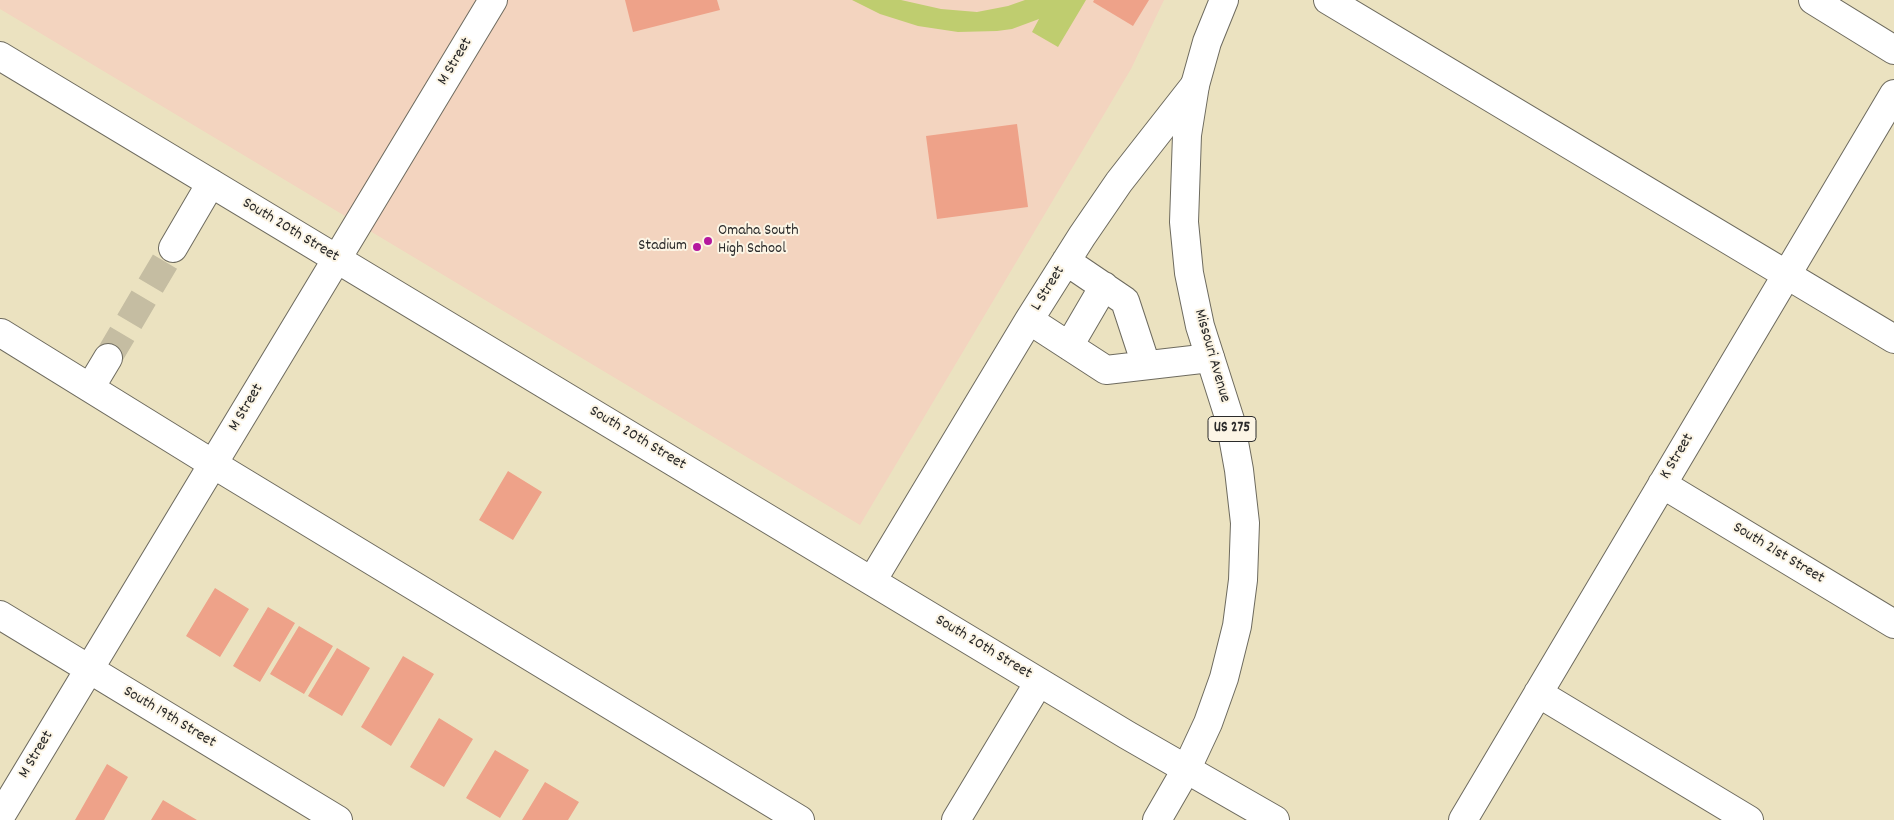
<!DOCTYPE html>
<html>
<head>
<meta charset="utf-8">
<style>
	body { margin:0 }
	canvas { display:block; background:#ebe2c0 }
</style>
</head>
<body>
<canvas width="1894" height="820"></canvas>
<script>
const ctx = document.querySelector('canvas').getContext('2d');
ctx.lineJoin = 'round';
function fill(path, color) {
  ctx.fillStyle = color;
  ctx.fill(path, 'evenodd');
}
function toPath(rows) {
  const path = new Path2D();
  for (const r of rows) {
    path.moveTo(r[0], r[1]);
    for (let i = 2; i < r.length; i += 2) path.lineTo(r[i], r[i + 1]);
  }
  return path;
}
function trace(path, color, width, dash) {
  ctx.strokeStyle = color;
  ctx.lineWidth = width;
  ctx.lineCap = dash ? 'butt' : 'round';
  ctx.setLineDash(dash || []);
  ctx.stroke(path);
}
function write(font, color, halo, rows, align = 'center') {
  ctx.font = font + ' Dekko,sans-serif';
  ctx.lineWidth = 4;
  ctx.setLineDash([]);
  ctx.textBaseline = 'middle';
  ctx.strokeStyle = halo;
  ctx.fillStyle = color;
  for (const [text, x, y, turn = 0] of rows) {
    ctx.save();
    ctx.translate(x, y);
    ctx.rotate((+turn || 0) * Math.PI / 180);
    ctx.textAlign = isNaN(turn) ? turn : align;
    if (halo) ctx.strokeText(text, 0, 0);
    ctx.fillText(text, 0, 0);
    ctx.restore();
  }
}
const built = toPath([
	[0,0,1164,0,1131,69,860,525,0,9]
]);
const green = toPath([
	[852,0,901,0,941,9,977,12,1008,6,1025,0,1086,0,1058,47,1032,32,1039,19,1012,29,997,31,958,32,918,26,880,14]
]);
const building = toPath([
	[625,0,717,0,720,10,633,32],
	[1094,0,1149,0,1133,26,1093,2],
	[1017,124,1028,207,937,219,926,136],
	[508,471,542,492,513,540,479,520],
	[215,588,249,609,220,657,186,636],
	[268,607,295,623,260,682,233,666],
	[299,626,333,646,304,694,270,674],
	[337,648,370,668,342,716,308,696],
	[403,656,434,674,391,746,361,727],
	[439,718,473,739,444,787,410,767],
	[495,750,529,770,500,818,466,798],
	[107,764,128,777,104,820,75,820],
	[545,782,579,802,568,820,522,820],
	[163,800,197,820,151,820]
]);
const minorTunnel = toPath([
	[108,358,173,248]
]);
const minor = toPath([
	[1328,0,1894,339],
	[1813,0,1894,50],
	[0,56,1127,735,1275,820],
	[173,248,211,183],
	[1066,261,1125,301,1146,365],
	[1029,320,1106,370,1210,358],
	[1,333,213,464,800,820],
	[1069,346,1104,286],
	[90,388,108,358],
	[1662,484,1894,624],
	[872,581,1029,320,1082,236,1119,182,1195,85],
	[0,615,338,820],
	[1538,693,1749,820],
	[0,817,493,0],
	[956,820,1039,682],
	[1463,820,1894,94]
]);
const major = toPath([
	[1157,820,1187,768,1208,723,1224,678,1237,626,1243,580,1245,523,1239,470,1230,420,1200,326,1189,273,1184,222,1187,135,1195,85,1207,42,1224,0]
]);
const markers = [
	[708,241,5,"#b5179e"],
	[697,247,5,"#b5179e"]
];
const shields = [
	[1232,429,48]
];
const shieldNames = [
	["US 275",1232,429]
];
const streetNames = [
	["M Street",456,62,-59],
	["South 20th Street",290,231,31],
	["L Street",1049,289,-58],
	["Missouri Avenue",1211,356,74],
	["M Street",247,408,-59],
	["South 20th Street",637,439,31],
	["K Street",1678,457,-59],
	["South 21st Street",1778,554,31],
	["South 20th Street",983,648,31],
	["South 19th Street",169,718,31],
	["M Street",37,755,-59]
];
const poiNames = [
	["Omaha South",718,232],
	["High School",718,250],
	["Stadium",687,247,"right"]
];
fill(built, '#f3d4bf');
fill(green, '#bfcd6f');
fill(building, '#eea289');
trace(minorTunnel, '#c5bda2', 28, [28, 14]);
trace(minor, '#6e6b5f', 30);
trace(major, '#6e6b5f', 30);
trace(minor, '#fff', 28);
trace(major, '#fff', 28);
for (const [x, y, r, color] of markers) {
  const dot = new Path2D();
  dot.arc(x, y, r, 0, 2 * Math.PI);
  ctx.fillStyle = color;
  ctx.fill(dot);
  trace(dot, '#fcf5e5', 2);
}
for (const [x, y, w] of shields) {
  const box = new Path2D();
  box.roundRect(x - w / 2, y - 12.5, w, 25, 4);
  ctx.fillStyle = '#fcf5e5';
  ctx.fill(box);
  trace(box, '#2b2b2b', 1);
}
write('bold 15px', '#2b2b2b', null, shieldNames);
write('16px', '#2b2b2b', '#fcf5e5', streetNames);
write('16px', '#2b2b2b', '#fcf5e5', poiNames, 'left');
</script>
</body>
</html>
